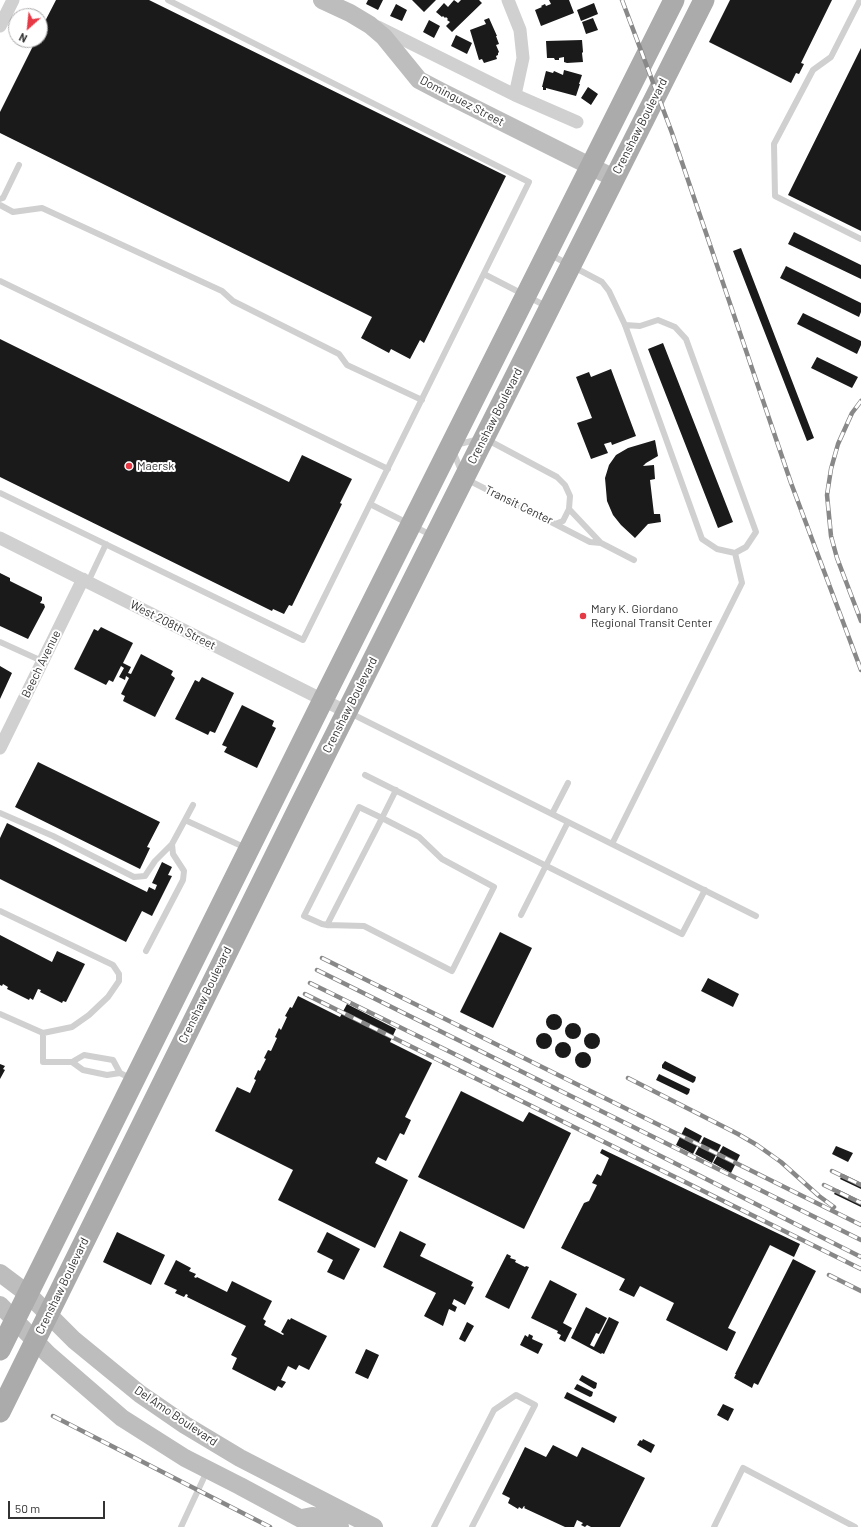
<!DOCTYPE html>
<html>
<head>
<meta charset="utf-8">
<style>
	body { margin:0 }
	#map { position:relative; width:861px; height:1527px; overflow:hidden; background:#fff; font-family:Barlow,sans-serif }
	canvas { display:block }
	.north { position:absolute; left:8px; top:8px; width:40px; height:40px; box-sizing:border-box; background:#fff; border:1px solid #adadad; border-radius:50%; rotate:207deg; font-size:11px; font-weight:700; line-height:16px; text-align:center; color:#333 }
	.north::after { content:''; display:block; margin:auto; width:14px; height:18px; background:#e63946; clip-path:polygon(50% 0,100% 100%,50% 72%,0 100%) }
	.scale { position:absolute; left:8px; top:1501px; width:97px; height:18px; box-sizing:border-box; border:2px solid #333; border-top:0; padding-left:5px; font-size:12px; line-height:14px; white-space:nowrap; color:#333; -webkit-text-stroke:3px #fff; paint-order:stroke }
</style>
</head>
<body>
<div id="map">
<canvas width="861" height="1527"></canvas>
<div class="north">N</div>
<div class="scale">50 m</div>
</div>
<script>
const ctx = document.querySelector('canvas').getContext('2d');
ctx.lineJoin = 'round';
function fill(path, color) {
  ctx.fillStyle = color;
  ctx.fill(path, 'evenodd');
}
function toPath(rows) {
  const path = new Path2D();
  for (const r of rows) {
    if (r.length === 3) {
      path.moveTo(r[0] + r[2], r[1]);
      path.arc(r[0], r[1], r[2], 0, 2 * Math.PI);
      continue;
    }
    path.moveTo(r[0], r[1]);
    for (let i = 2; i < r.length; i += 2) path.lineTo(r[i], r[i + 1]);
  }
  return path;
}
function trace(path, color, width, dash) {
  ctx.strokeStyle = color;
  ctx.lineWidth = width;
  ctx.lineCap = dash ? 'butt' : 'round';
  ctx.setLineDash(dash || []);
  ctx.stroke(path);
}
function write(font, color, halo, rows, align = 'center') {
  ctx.font = font + ' Barlow,sans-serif';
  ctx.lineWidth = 4;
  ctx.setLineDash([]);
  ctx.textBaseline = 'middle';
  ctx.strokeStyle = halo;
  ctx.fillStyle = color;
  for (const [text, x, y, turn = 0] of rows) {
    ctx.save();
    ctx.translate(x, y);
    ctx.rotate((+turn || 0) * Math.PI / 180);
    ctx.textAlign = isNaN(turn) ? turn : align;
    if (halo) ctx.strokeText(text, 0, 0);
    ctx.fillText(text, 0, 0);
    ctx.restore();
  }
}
const building = toPath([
	[56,0,149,0,506,176,424,343,420,340,410,359,391,349,389,353,361,338,372,317,0,133,0,112,36,40,40,40,40,31],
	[368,0,383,0,378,10,366,4],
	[412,0,436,0,424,12],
	[454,0,458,3,461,0,479,0,482,3,452,32,446,26,450,22,447,20,448,19,446,17,445,18,443,16,442,17,436,12,444,3,448,7],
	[549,0,569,0,574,13,541,26,535,10,542,7,541,6,545,4,546,6,551,4],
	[730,0,832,0,801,63,804,64,799,74,796,73,791,83,709,42],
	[594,3,598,14,581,21,577,10],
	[396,4,407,10,402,21,390,16],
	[489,18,497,36,496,36,499,44,496,45,499,52,498,53,498,55,496,56,497,59,484,63,482,59,479,60,470,30,486,24,484,20],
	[593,18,598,30,586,34,582,22],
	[429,20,440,26,434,38,423,32],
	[456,35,472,43,467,54,451,46],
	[582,40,583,52,582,53,583,62,567,63,564,62,564,57,559,58,559,60,555,60,554,58,547,58,546,41],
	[861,48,861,231,788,195],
	[564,70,582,75,579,84,580,84,576,96,546,88,546,90,543,90,543,87,542,87,546,71,553,73,554,71,563,75],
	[588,87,598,94,591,105,581,98],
	[794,232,861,265,861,279,788,244],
	[741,248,814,438,807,441,733,251],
	[786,266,861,303,861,312,859,317,780,278],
	[803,313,861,341,861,345,857,354,797,324],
	[0,339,289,482,302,455,352,479,340,503,342,504,292,606,289,605,284,614,273,609,272,611,0,477],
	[663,343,733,522,718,528,648,349],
	[817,357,858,377,852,388,811,368],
	[611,369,636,436,612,445,611,442,604,444,608,453,591,459,577,423,592,418,576,377,589,372,591,377],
	[655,440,658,456,646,463,643,466,654,465,655,479,650,480,654,514,660,514,661,522,648,524,635,538,621,525,613,515,607,501,605,478,609,465,616,455,628,448],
	[0,573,10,578,10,581,42,597,42,600,40,603,44,604,45,607,28,639,0,626],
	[101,627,133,643,123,663,131,667,128,673,131,674,141,654,173,671,171,675,175,678,155,717,123,701,125,696,121,694,129,678,126,676,125,680,119,677,124,668,121,666,113,682,109,680,106,685,74,669,94,629,98,631],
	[0,666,12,673,0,699],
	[202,677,234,693,215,733,210,731,208,735,175,719,195,680,199,682],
	[242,705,274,721,272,726,276,728,257,768,224,752,227,747,222,745],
	[38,762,160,822,147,847,150,848,140,869,15,807],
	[7,823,147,892,149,887,155,890,157,885,152,883,162,862,172,867,168,875,172,876,152,916,142,911,126,942,0,879,0,838],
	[500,932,532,948,493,1028,460,1012],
	[0,935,52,962,57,951,85,964,66,1002,63,1001,62,1003,40,992,41,990,38,989,33,1000,30,998,29,1000,7,989,8,987,3,984,2,986,0,985],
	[708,978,739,994,733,1007,701,991],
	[298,996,340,1017,347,1004,396,1029,390,1042,432,1063,405,1117,411,1120,404,1135,400,1133,386,1161,378,1157,375,1163,408,1180,375,1248,278,1200,293,1170,215,1131,237,1087,250,1093,256,1080,254,1079,258,1070,260,1071,266,1059,264,1058,268,1050,271,1051,277,1038,275,1037,279,1028,281,1030,287,1017,285,1016,290,1007,292,1008],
	[554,1022,8],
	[573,1031,8],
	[592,1041,8],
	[544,1041,8],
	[563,1050,8],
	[583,1060,8],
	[665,1061,696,1077,695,1081,693,1083,662,1068,662,1065],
	[0,1064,5,1066,3,1069,5,1070,0,1079],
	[659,1074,690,1089,689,1093,687,1095,656,1080],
	[461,1091,523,1122,529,1112,571,1133,524,1229,418,1177],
	[685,1127,702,1136,693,1154,676,1145],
	[704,1137,721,1145,712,1163,695,1154],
	[723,1146,740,1155,731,1173,713,1163],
	[836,1146,853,1153,848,1162,832,1154],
	[602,1149,800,1244,794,1257,770,1245,728,1328,736,1332,727,1351,666,1320,674,1303,640,1286,634,1297,619,1290,625,1279,561,1248,584,1203,589,1201,597,1185,592,1183,597,1174,601,1176,609,1158,600,1153],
	[843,1174,861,1183,861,1189,840,1179],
	[837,1189,861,1201,861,1207,834,1194],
	[400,1231,426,1244,420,1256,473,1282,471,1286,474,1287,465,1305,454,1299,452,1304,457,1307,455,1312,449,1309,443,1326,424,1316,436,1293,383,1267],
	[117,1232,165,1255,151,1285,103,1262],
	[327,1232,360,1249,344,1280,327,1272,333,1260,317,1252],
	[507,1254,511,1256,510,1258,516,1260,515,1262,525,1267,526,1266,529,1267,509,1309,485,1297],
	[793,1259,816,1271,758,1385,754,1383,752,1388,734,1378,736,1374,735,1374],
	[176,1260,191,1268,189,1271,196,1274,194,1277,196,1278,197,1277,227,1292,232,1281,272,1301,263,1319,266,1321,264,1325,283,1335,284,1334,281,1332,288,1319,290,1320,291,1318,327,1336,309,1370,299,1365,296,1370,288,1366,281,1380,286,1382,282,1388,278,1386,275,1391,232,1369,237,1358,231,1355,246,1326,187,1297,188,1295,186,1294,184,1297,175,1293,177,1290,164,1284],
	[550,1280,577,1294,563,1323,572,1328,565,1342,559,1339,561,1335,557,1333,558,1331,531,1318],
	[586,1307,607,1318,599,1334,596,1333,590,1345,594,1347,609,1317,619,1322,604,1354,602,1353,601,1354,571,1338],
	[467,1322,474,1326,465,1342,459,1339],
	[529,1334,533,1336,532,1339,543,1344,538,1354,520,1345,525,1335,528,1337],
	[366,1349,379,1355,368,1379,355,1373],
	[582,1375,597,1383,596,1388,594,1389,579,1380],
	[577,1384,593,1392,592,1396,590,1397,574,1389],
	[567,1392,617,1417,614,1423,564,1398],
	[723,1404,734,1409,728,1421,717,1415],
	[643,1439,655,1445,651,1453,637,1445,640,1440,642,1441],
	[553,1445,577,1457,582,1447,645,1478,620,1527,591,1527,587,1525,585,1527,581,1525,583,1523,577,1520,574,1527,565,1527,524,1508,525,1507,524,1506,522,1509,519,1507,518,1509,508,1503,510,1498,502,1494,525,1447,546,1457]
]);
const lane = toPath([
	[860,0,831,57,813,70,774,144,775,196,861,239],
	[0,199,3,198,19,165],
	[0,205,13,212,42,208,222,291,233,301,339,354,347,365,422,400],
	[549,254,602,282,609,291,625,325,702,539,717,549,735,553,746,547,756,532,686,339,675,327,658,320,640,326,625,325],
	[484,274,546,306],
	[0,281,388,469],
	[484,438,557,477,565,485,570,496,569,509,563,521,555,524,464,478,451,446,484,438],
	[0,493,303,640,529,182,168,0],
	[370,504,431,535],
	[569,509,601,543],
	[555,524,590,542,601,543,634,560],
	[88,582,106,544],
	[0,642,42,661],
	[350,713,756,916],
	[365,775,682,934,705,890],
	[193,805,185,820,246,848],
	[0,813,53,836,134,877,145,876,155,861,172,844],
	[552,814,568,783],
	[612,844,742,583,735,553],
	[0,911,113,965,119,974,119,981,108,997,89,1015,72,1027,43,1033,0,1014],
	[521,915,568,822],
	[327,925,382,818,419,837,442,859,494,887,452,971,364,926,327,925,322,924,304,916,359,807,382,818,396,790],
	[146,951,183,880,184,871,173,854,172,844,185,820],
	[43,1033,43,1062,72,1062,84,1055,113,1060,120,1073,132,1079],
	[72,1062,83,1070,107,1075,120,1073],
	[181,1527,207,1471],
	[434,1527,494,1410,516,1395,535,1405,472,1527],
	[714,1527,743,1468,855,1527]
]);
const street = toPath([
	[508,0,520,30,523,58,515,95],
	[0,26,13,0],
	[378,27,515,95,577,122],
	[0,538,347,712],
	[0,748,83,579]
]);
const secondary = toPath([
	[322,0,350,13,370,25,384,37,419,80,440,91,614,178],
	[0,1273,28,1294,74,1340,140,1394,185,1425,240,1458,374,1527],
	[0,1305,48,1354,122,1418,185,1458,240,1486,316,1527],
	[302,1518,312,1516,319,1517,340,1527]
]);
const primary = toPath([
	[0,1350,323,700,674,0],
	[0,1412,301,803,704,0]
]);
const rail = toPath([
	[622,0,672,133,791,483,861,670],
	[861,401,852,413,838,444,831,469,827,495,831,536,837,558,861,621],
	[322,958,861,1225],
	[317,970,861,1240],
	[310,983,611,1131,861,1257],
	[305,994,861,1269],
	[628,1078,738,1134,757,1145,781,1162,819,1196,834,1207],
	[832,1171,861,1185],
	[824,1185,861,1203],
	[829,1275,861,1291],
	[53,1416,270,1527]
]);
const markers = [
	[129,466,4,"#e63946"],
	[583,616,4,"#e63946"]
];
const streetNames = [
	["Dominguez Street",462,101,28],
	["Crenshaw Boulevard",640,126,-63],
	["Crenshaw Boulevard",495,416,-63],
	["Transit Center",519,505,26],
	["West 208th Street",173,625,27],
	["Beech Avenue",41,664,-64],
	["Crenshaw Boulevard",350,705,-63],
	["Crenshaw Boulevard",205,995,-64],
	["Crenshaw Boulevard",62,1286,-64],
	["Del Amo Boulevard",176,1416,34]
];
const poiNames = [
	["Maersk",137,466],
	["Mary K. Giordano",591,609],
	["Regional Transit Center",591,623]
];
fill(building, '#1a1a1a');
trace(lane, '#d0d0d0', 6);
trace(street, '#d0d0d0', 13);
trace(secondary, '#bdbdbd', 18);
trace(primary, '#ababab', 21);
trace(rail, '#888', 4.5);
trace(rail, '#fff', 3, [9]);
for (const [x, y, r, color] of markers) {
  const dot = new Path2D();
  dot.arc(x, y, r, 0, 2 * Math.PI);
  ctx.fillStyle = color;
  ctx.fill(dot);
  trace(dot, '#fff', 1.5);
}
write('12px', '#333', '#fff', streetNames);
write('12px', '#333', '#fff', poiNames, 'left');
</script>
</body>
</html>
